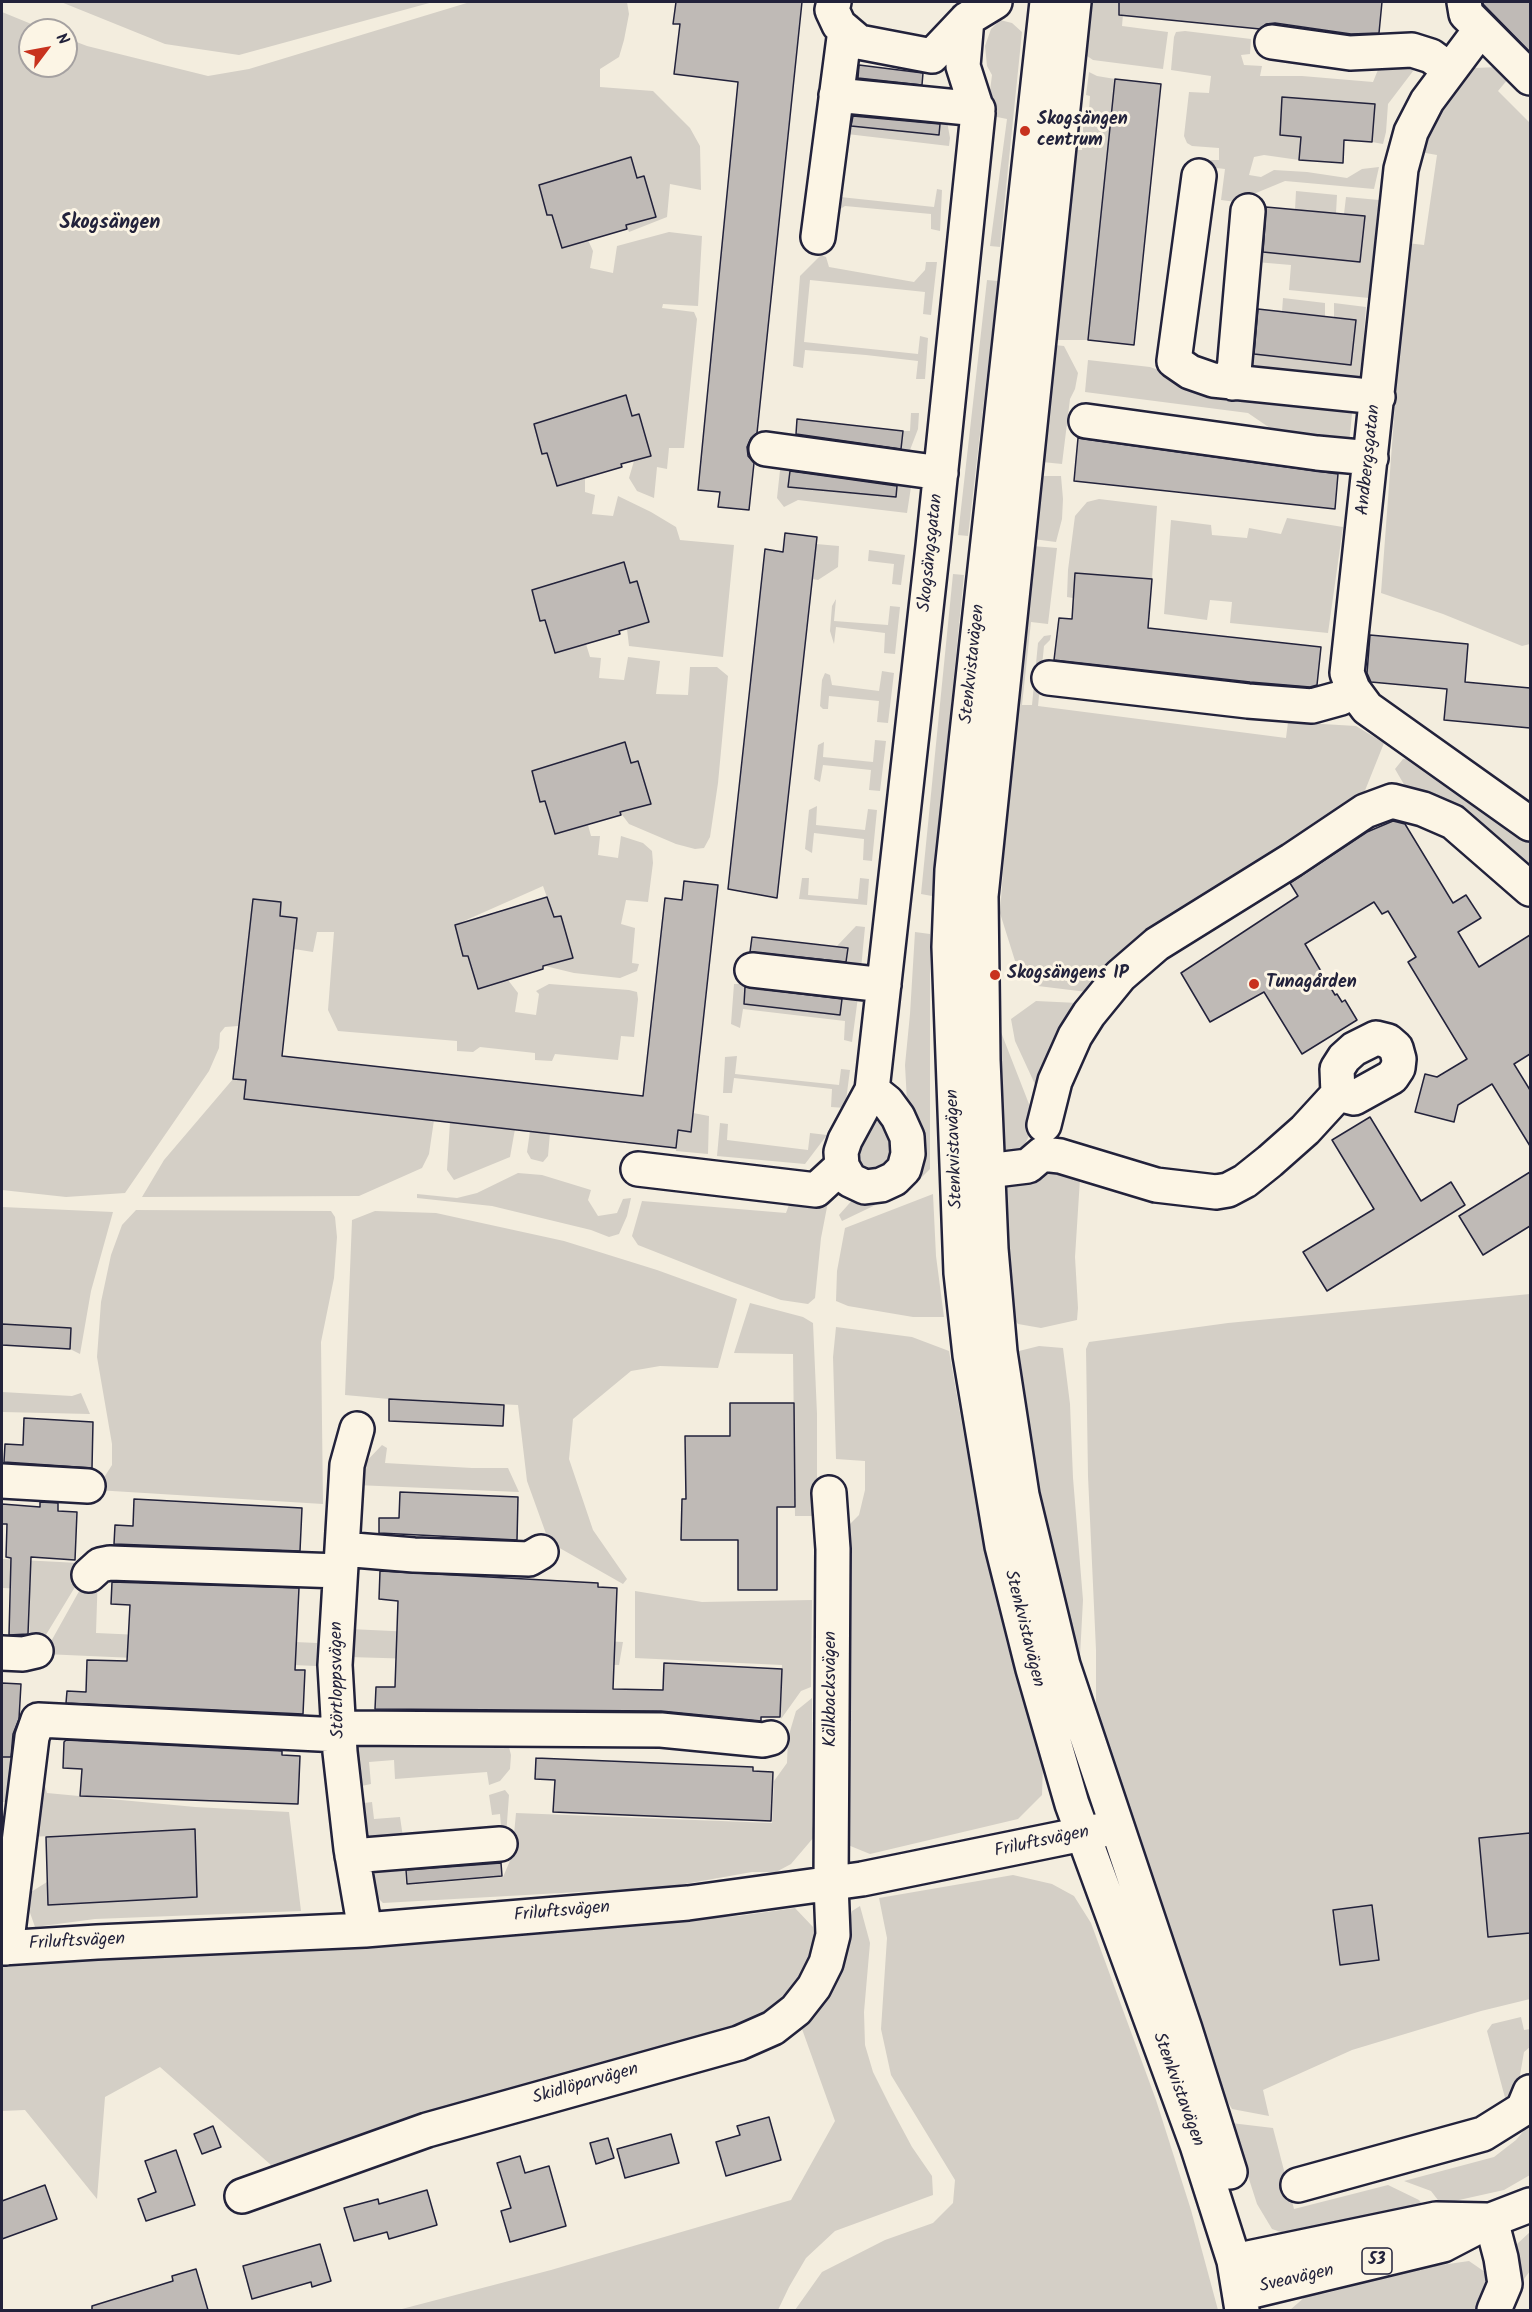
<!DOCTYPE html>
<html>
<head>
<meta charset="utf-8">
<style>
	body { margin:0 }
	#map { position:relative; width:1532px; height:2312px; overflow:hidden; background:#f3edde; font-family:Kalam,sans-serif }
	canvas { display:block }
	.frame { position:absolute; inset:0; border:3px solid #22223b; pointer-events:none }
	.north { position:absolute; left:18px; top:18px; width:60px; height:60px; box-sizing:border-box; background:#fcf5e5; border:2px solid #a5a1a1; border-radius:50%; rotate:58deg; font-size:16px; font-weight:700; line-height:24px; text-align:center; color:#22223b }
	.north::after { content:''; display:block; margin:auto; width:21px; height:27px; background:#c8321e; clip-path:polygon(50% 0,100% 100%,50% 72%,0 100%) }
</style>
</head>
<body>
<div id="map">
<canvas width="1532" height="2312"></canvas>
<div class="frame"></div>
<div class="north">N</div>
</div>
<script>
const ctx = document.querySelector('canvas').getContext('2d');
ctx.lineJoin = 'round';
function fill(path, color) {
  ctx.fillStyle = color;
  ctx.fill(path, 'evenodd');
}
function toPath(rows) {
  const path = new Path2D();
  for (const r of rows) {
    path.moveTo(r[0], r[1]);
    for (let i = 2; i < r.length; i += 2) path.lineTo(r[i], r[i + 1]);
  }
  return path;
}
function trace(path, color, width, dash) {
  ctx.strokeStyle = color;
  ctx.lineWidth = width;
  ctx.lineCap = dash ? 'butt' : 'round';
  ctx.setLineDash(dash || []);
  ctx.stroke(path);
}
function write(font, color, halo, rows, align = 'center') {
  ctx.font = font + ' Kalam,sans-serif';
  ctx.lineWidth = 6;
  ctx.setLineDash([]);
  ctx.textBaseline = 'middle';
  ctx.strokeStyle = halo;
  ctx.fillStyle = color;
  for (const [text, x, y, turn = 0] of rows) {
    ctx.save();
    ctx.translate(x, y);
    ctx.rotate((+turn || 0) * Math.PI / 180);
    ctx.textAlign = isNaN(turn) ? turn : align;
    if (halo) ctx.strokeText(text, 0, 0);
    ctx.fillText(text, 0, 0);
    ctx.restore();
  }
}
const green = toPath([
	[61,2,433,2,239,55,165,44],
	[470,2,627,2,629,14,624,40,619,57,600,69,600,87,653,91,690,128,700,146,701,190,670,184,667,217,629,232,626,225,656,217,644,176,637,178,630,157,539,185,547,215,552,215,562,247,588,240,593,251,590,268,613,273,617,246,669,232,702,236,698,306,663,304,662,308,694,312,697,319,684,448,669,448,667,469,657,467,654,498,637,491,629,478,634,461,651,456,639,415,632,416,626,396,534,424,542,454,547,453,557,486,585,478,585,492,595,495,592,514,613,516,618,496,651,512,676,527,680,540,734,545,723,657,629,646,627,629,649,622,637,581,630,583,624,562,532,590,540,620,545,620,555,653,586,644,590,657,601,658,599,678,624,680,628,657,660,661,656,694,688,695,690,667,717,667,728,676,718,783,710,837,704,848,695,849,676,844,629,824,620,812,651,803,638,761,631,763,625,742,533,771,540,802,545,801,555,834,588,825,591,836,600,836,598,855,618,858,621,836,643,843,652,851,653,863,648,902,626,900,621,924,635,928,632,963,639,964,637,971,620,978,574,973,545,966,573,958,561,916,554,917,543,886,455,925,463,956,468,956,478,988,508,980,518,993,515,1012,536,1015,539,994,536,991,549,984,629,990,637,992,638,999,634,1037,621,1036,618,1060,555,1054,552,1061,535,1060,535,1053,480,1047,473,1052,457,1051,457,1041,338,1031,328,1010,334,932,317,932,313,952,294,949,297,918,280,916,281,902,253,899,238,1026,225,1027,220,1033,219,1048,209,1071,125,1193,66,1197,2,1190,2,12,46,30,30,30,30,66,66,66,66,38,87,46,208,76,249,69],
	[1092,2,1124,2,1122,26,1168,32,1163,69,1093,60,1087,56],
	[1000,20,1012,23,1022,32,1000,247,990,246,1007,119,987,115,992,75,987,66,985,46,991,29],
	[1185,31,1251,39,1250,54,1241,55,1244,65,1262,66,1260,76,1302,76,1373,82,1382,60,1423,58,1388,104,1386,132,1383,144,1372,142,1374,104,1283,98,1280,135,1301,137,1299,160,1264,155,1254,157,1249,175,1261,177,1274,170,1307,172,1347,178,1362,169,1379,167,1374,189,1285,181,1256,193,1244,203,1221,200,1225,169,1208,167,1206,160,1219,160,1219,148,1192,146,1187,143,1184,136,1189,92,1209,93,1211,76,1171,70,1174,37,1176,32],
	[1499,67,1508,79,1498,91,1530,123,1530,644,1522,646,1443,614,1381,593,1407,243,1424,245,1437,155,1420,152,1430,113,1460,74,1474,68],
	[1089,72,1097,76,1115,79,1088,340,1055,340,1077,150,1082,150,1084,111,1089,111,1090,96,1086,95],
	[941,118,947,121,950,138,949,146,847,134,845,125,939,135],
	[937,189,942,190,940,231,931,229,931,214,845,206,834,213,831,196,934,207],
	[1296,191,1337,195,1336,213,1295,210],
	[1346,197,1379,200,1369,298,1289,290,1291,265,1256,262,1256,251,1360,261,1365,217,1344,214],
	[821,255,826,257,829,267,914,282,925,270,926,262,937,262,931,315,923,314,925,292,810,280,804,342,918,354,920,336,928,338,925,379,916,379,918,361,866,355,805,350,803,368,793,366,800,276],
	[987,280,998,281,968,536,958,535],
	[1283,298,1325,303,1325,316,1282,312],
	[1334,303,1366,307,1362,359,1357,390,1253,379,1246,353,1351,365,1356,320,1334,317],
	[1054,345,1064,346,1078,373,1075,389,1070,399,1062,464,1042,462],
	[1088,360,1150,367,1202,386,1353,403,1349,445,1286,439,1248,413,1085,392],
	[911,413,919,413,918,429,910,450,901,451,903,431,910,431],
	[790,468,788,487,895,497,897,486,906,481,911,487,907,513,798,500,784,507,777,498,780,470],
	[1042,476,1061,476,1063,499,1062,519,1056,542,1033,539],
	[1099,499,1157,506,1152,579,1075,574,1073,598,1067,597,1068,570,1075,516,1087,502],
	[1287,518,1343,527,1328,633,1230,623,1232,602,1210,600,1207,620,1164,614,1171,520,1211,525,1212,535,1247,538,1249,528,1281,534],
	[816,544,839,546,838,567,818,580,812,579],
	[1032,546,1057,548,1048,624,1031,622,1022,705,1032,705,1038,643,1044,636,1051,635,1050,640,1044,646,1038,706,1286,738,1288,722,1356,726,1384,743,1360,803,1242,879,1132,943,1089,994,1087,992,1038,986,1016,964,1000,913,1015,704],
	[869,550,905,555,901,585,892,584,894,564,868,561],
	[953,574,964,575,932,896,921,894],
	[836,599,834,621,888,625,890,606,900,607,895,654,884,653,885,633,836,627,834,644,830,631,832,606],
	[882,671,894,673,888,723,877,722,879,701,829,696,828,709,823,709,820,706,822,680,825,673,830,675,832,685,879,691],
	[875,740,886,741,880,791,869,790,871,770,823,765,820,782,814,779,818,745,824,742,823,757,873,762],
	[1410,758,1530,843,1530,874,1409,793,1395,769,1403,759],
	[817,806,816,825,865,830,868,809,877,810,872,861,863,860,864,839,814,833,812,853,805,849,809,810],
	[802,878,809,878,808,895,858,899,860,878,869,879,867,905,799,899],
	[856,926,865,927,861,969,846,966,848,948,837,946],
	[915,932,930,934,930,1169,911,1188,842,1221,839,1215,855,1197,897,1187,907,1102,905,1065,910,1014],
	[734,984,746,984,744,1004,839,1015,842,995,858,997,852,1042,844,1040,845,1021,743,1009,740,1028,731,1024],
	[1036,1001,1078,1003,1039,1093,1015,1041,1011,1019],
	[999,1027,1036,1122,1021,1152,1007,1160,993,1152,988,1043],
	[737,1056,735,1074,839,1085,841,1069,850,1070,845,1108,831,1107,832,1089,734,1078,732,1093,723,1093,725,1057],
	[233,1079,246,1080,244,1099,434,1120,429,1154,422,1168,359,1196,142,1197,164,1160],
	[693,1113,709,1116,708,1154,676,1151,678,1130,691,1131],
	[874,1113,881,1113,893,1138,895,1165,870,1176,851,1162],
	[450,1122,515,1129,510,1157,454,1180,447,1170],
	[720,1123,728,1124,727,1140,808,1150,810,1133,827,1135,805,1164,717,1156],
	[530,1131,550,1133,548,1156,543,1162,531,1159,527,1152],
	[1061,1169,1080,1179,1075,1257,1078,1308,1077,1320,1041,1328,1018,1324,1011,1315,1002,1187,1037,1174],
	[518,1173,542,1175,591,1190,588,1200,598,1216,617,1213,623,1199,631,1198,627,1216,619,1234,609,1237,591,1230,492,1206,417,1198,417,1194,457,1198,477,1193],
	[933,1194,936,1256,944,1317,913,1317,848,1306,836,1301,837,1271,845,1228],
	[807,1198,828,1202,821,1238,815,1298,808,1304,781,1300,732,1282,638,1245,632,1236,642,1201,786,1213,791,1199],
	[2,1207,113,1212,91,1291,80,1354,70,1349,71,1328,2,1324],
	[136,1210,331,1211,335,1217,337,1237,334,1278,321,1342,323,1504,96,1490,112,1465,112,1444,97,1357,101,1302,111,1255,122,1225],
	[375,1211,436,1213,564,1241,657,1270,737,1299,718,1368,660,1366,631,1371,573,1419,569,1459,593,1530,627,1579,623,1584,549,1542,527,1481,518,1405,389,1399,345,1395,352,1220],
	[1530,1294,1530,1999,1481,2011,1352,2050,1263,2090,1269,2116,1232,2109,1219,2087,1096,1708,1096,1650,1088,1476,1086,1349,1089,1342,1228,1323],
	[750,1303,803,1317,813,1323,817,1414,817,1493,813,1516,795,1516,793,1354,734,1353],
	[836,1327,912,1337,949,1351,983,1542,1007,1644,1043,1764,1042,1795,1018,1819,870,1854,848,1845,841,1828,849,1633,843,1531,859,1515,865,1490,865,1461,836,1459,833,1357],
	[1039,1346,1063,1348,1070,1404,1073,1478,1083,1600,1080,1656,1047,1539,1019,1351],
	[2,1392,72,1396,81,1393,90,1414,2,1412],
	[382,1445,387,1448,385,1463,472,1468,508,1468,519,1492,356,1485,357,1471],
	[2,1559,79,1563,78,1582,38,1648,29,1648,30,1589,2,1588],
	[98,1571,96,1633,317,1643,316,1666,44,1654,87,1577],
	[635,1591,702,1602,812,1600,811,1687,801,1691,781,1719,782,1665,635,1658],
	[350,1629,623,1642,619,1665,349,1657],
	[812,1698,812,1822,814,1837,791,1864,776,1872,752,1872,668,1887,383,1903,369,1889,369,1865,404,1861,406,1885,503,1877,512,1856,516,1813,772,1823,774,1781,787,1763,788,1738,796,1711],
	[2,1735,22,1736,19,1803,2,1802],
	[351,1737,508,1743,511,1755,510,1769,500,1781,489,1785,487,1772,395,1779,394,1760,369,1762,371,1784,357,1787],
	[35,1752,47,1793,195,1807,289,1812,301,1911,95,1919,35,1927,28,1907,31,1892,47,1882,49,1905,197,1897,195,1829,28,1837],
	[505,1790,509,1795,506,1836,502,1837,500,1814,492,1815,489,1795],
	[372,1802,374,1819,400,1817,404,1844,367,1847,360,1806,364,1803],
	[1013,1875,1052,1884,1074,1896,1091,1923,1156,2100,1191,2210,1218,2310,795,2310,822,2272,885,2240,933,2223,953,2203,955,2180,891,2075,881,2029,887,1938,879,1898],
	[860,1906,870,1943,864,2012,865,2045,873,2072,890,2106,912,2147,932,2176,933,2195,835,2231,806,2258,789,2287,778,2310,398,2310,551,2270,791,2200,835,2121,802,2029,838,1967,852,1911],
	[795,1908,813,1927,817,1954,783,2004,730,2029,271,2165,160,2067,105,2097,97,2199,25,2110,2,2111,2,1959,738,1916],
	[1521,2017,1524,2030,1530,2029,1530,2047,1524,2052,1519,2081,1507,2105,1487,2031,1492,2024],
	[1231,2123,1273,2128,1294,2209,1388,2185,1419,2200,1425,2208,1298,2238,1272,2229,1257,2204],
	[1530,2123,1530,2175,1504,2190,1441,2204,1431,2191,1404,2181,1494,2157,1516,2140],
	[1530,2232,1530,2271,1515,2291,1517,2244],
	[1469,2261,1485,2272,1487,2283,1475,2306,1479,2309,1478,2310,1290,2310,1306,2296,1327,2293,1414,2269]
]);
const building = toPath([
	[676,2,802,2,757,433,751,438,747,447,748,456,754,463,749,510,718,507,720,492,698,490,738,82,674,74,680,24,673,24,676,2],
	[1119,2,1382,2,1379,33,1351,34,1275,23,1266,24,1260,29,1119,15,1119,2],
	[1483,2,1530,2,1530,52,1483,4,1483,2],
	[859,65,923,73,922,85,858,78,859,65],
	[1115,79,1161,84,1134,345,1088,340,1115,79],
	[1282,97,1375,104,1372,142,1344,140,1343,163,1299,160,1301,137,1280,135,1282,97],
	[853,116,940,124,939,135,851,126,853,116],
	[631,157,637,178,644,176,656,217,626,225,627,229,562,248,552,215,547,215,539,185,631,157],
	[1266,207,1365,216,1360,262,1263,252,1266,207],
	[1258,309,1356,320,1351,365,1254,354,1258,309],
	[626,395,632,416,639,414,651,456,621,464,622,467,557,486,547,453,542,454,534,424,626,395],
	[797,419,903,431,901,449,796,434,797,419],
	[1078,438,1338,474,1335,509,1074,481,1078,438],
	[790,471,897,486,896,497,788,487,790,471],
	[785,533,817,537,777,898,728,889,765,549,783,552,785,533],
	[624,562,630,583,637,581,649,622,619,631,620,634,555,653,545,620,540,621,532,590,624,562],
	[1075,573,1152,579,1148,628,1321,647,1317,685,1310,687,1250,682,1054,660,1059,618,1072,619,1075,573],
	[1370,635,1468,644,1465,682,1530,688,1530,728,1444,720,1447,689,1371,682,1367,673,1370,635],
	[625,742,631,763,638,761,651,804,620,812,621,815,555,834,545,801,540,802,532,771,625,742],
	[1393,821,1405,824,1453,903,1466,895,1481,918,1458,932,1479,967,1530,935,1530,1054,1514,1064,1530,1090,1530,1146,1492,1084,1458,1105,1454,1122,1415,1112,1425,1074,1437,1077,1467,1059,1408,962,1416,957,1388,911,1382,914,1374,902,1305,944,1335,995,1337,994,1342,1002,1345,1000,1357,1020,1302,1054,1264,992,1210,1022,1181,973,1298,896,1290,883,1367,832,1393,821],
	[684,881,718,885,691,1132,678,1130,676,1148,244,1099,246,1080,233,1079,253,899,281,902,280,916,297,918,282,1056,643,1096,665,898,682,900,684,881],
	[547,897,554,917,561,916,573,958,543,966,543,969,478,989,468,956,463,956,455,925,547,897],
	[752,937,848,948,846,962,750,952,752,937],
	[745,987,842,999,840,1015,744,1004,745,987],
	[1370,1117,1421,1201,1451,1182,1465,1205,1327,1291,1303,1252,1374,1209,1332,1140,1370,1117],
	[1530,1172,1530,1226,1483,1255,1459,1216,1530,1172],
	[2,1324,71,1328,70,1349,2,1345,2,1324],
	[389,1399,504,1405,503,1426,389,1421,389,1399],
	[730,1403,794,1403,795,1507,777,1507,777,1590,738,1590,738,1540,681,1540,682,1499,686,1499,685,1436,730,1436,730,1403],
	[24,1418,93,1422,92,1468,4,1462,5,1444,23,1445,24,1418],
	[400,1492,518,1497,517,1540,379,1533,379,1518,399,1518,400,1492],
	[134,1499,302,1508,300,1551,114,1544,115,1525,133,1526,134,1499],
	[40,1502,58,1503,58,1511,77,1512,75,1560,31,1557,28,1634,9,1635,11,1558,6,1557,7,1524,2,1524,2,1504,40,1507,40,1502],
	[380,1571,598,1583,598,1587,617,1588,613,1689,663,1690,664,1663,782,1669,780,1717,761,1717,761,1721,661,1711,375,1709,376,1687,395,1687,398,1601,379,1599,380,1571],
	[112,1582,299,1588,295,1670,305,1670,303,1714,66,1703,67,1691,86,1692,87,1660,127,1661,130,1605,111,1604,112,1582],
	[2,1683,21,1684,19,1719,13,1734,11,1757,2,1757,2,1683],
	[66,1740,282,1751,282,1755,300,1756,298,1804,80,1796,82,1769,63,1768,64,1742,66,1740],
	[536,1758,753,1767,753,1771,773,1772,771,1821,553,1812,555,1780,535,1779,536,1758],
	[195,1829,197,1897,48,1905,46,1837,195,1829],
	[1530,1833,1530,1933,1488,1937,1479,1838,1530,1833],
	[501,1863,502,1876,407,1884,406,1870,501,1863],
	[1372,1905,1379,1960,1340,1965,1333,1910,1372,1905],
	[769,2117,781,2160,726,2176,716,2142,740,2135,737,2126,769,2117],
	[213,2126,221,2147,202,2154,194,2134,213,2126],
	[671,2134,679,2163,625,2178,617,2149,671,2134],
	[608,2138,614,2158,596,2164,590,2143,608,2138],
	[176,2150,195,2205,146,2221,138,2199,156,2192,145,2161,176,2150],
	[520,2156,525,2173,549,2166,566,2226,510,2242,501,2211,511,2208,497,2163,520,2156],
	[45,2185,57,2219,2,2239,2,2201,45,2185],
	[427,2190,437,2225,389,2239,387,2232,354,2241,344,2208,378,2199,379,2204,427,2190],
	[320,2244,331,2281,312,2287,311,2282,252,2299,243,2266,320,2244],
	[196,2269,208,2310,92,2310,92,2306,173,2281,172,2276,196,2269]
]);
const minor = toPath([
	[834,2,832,10,839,25,859,42,932,56,967,19],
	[1464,2,1466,14,1530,78],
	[1480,30,1427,101,1411,132,1401,169,1347,673,1353,689,1367,708,1530,824],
	[1272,42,1350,53,1412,50,1431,56,1450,70],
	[836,95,978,109],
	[1199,176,1174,361,1190,372,1213,380,1378,397],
	[818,237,845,30],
	[1233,383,1248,211],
	[1086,421,1317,453,1371,458],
	[766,449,941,473],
	[1049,678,1248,701,1312,706,1341,698,1353,689],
	[752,970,884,985],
	[872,1090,887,1102,898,1117,907,1137,908,1154,904,1169,894,1179,881,1185,865,1187,850,1180,842,1166,841,1152,845,1140,872,1090,933,546,978,113,963,66,967,19,995,2],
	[1044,1125,1055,1081,1075,1036,1089,1014,1120,976,1157,944,1292,860,1365,811,1392,801,1423,809,1453,822,1530,889],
	[638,1169,816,1190,842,1166],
	[987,1171,1028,1166,1042,1154,1060,1156,1156,1185,1216,1192,1228,1190,1245,1181,1270,1161,1305,1130,1338,1094,1354,1098,1392,1077,1398,1068,1399,1059,1396,1048,1388,1041,1376,1038,1354,1049,1344,1058,1337,1069,1338,1094],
	[357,1429,347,1465,335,1665,340,1752,351,1849,365,1930],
	[2,1481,88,1486],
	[342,1549,414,1555,529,1559,541,1552],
	[89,1575,100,1565,110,1563,340,1571],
	[2,1653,23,1654,36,1651],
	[339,1728,661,1730,763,1740,771,1738],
	[352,1856,500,1844],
	[2,1948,97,1942,365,1930,688,1903,862,1879,1112,1828],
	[6,1948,32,1737,38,1720,339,1735],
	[1298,2185,1483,2134,1523,2109,1530,2092],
	[242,2196,427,2130,739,2043,773,2028,796,2010,814,1987,826,1963,833,1935,831,1884,833,1549,829,1493],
	[1491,2220,1501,2258,1505,2284,1494,2310]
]);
const major = toPath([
	[1047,2,952,870,949,947,961,1273,970,1355,1002,1546,1033,1669,1072,1804,1197,2145,1234,2261,1242,2310],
	[1074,2,981,896,983,1060,991,1249,1000,1352,1022,1495,1063,1665,1185,2029,1230,2172],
	[1234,2261,1436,2219,1486,2220],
	[1240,2294,1443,2245,1491,2220,1530,2205]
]);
const markers = [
	[1025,131,6,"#c8321e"],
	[995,975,6,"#c8321e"],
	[1254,984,6,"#c8321e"]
];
const shields = [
	[1377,2261,30]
];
const shieldNames = [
	["53",1377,2261]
];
const poiNames = [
	["Skogsängen",1037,121],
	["centrum",1037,142],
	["Skogsängens IP",1007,975],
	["Tunagården",1266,984]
];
const streetNames = [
	["Andbergsgatan",1370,460,-84],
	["Skogsängsgatan",932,553,-84],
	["Stenkvistavägen",974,664,-84],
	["Stenkvistavägen",956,1149,-92],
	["Stenkvistavägen",1023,1629,76],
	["Störtloppsvägen",339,1680,-91],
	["Kälkbacksvägen",832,1689,-90],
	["Friluftsvägen",1042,1843,-12],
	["Friluftsvägen",562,1913,-5],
	["Friluftsvägen",77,1943,-3],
	["Skidlöparvägen",586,2085,-16],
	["Stenkvistavägen",1177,2090,70],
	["Sveavägen",1297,2280,-13]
];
const neighbourhoodNames = [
	["Skogsängen",110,225]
];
fill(green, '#d4cfc6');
fill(building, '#bfbab6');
trace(building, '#22223b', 1.5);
trace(minor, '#22223b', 38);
trace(major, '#22223b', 38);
trace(minor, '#fcf5e5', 33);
trace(major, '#fcf5e5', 33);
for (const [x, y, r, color] of markers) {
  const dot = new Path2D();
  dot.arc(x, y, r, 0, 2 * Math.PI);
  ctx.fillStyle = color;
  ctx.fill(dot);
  trace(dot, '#fcf5e5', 2);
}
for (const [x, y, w] of shields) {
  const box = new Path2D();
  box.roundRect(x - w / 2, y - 13, w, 26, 4.5);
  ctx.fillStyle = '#fcf5e5';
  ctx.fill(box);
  trace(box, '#22223b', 1.5);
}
write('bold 16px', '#22223b', null, shieldNames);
write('bold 18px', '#22223b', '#fcf5e5', poiNames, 'left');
write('18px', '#22223b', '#fcf5e5', streetNames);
write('bold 20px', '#22223b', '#fcf5e5', neighbourhoodNames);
</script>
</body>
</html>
